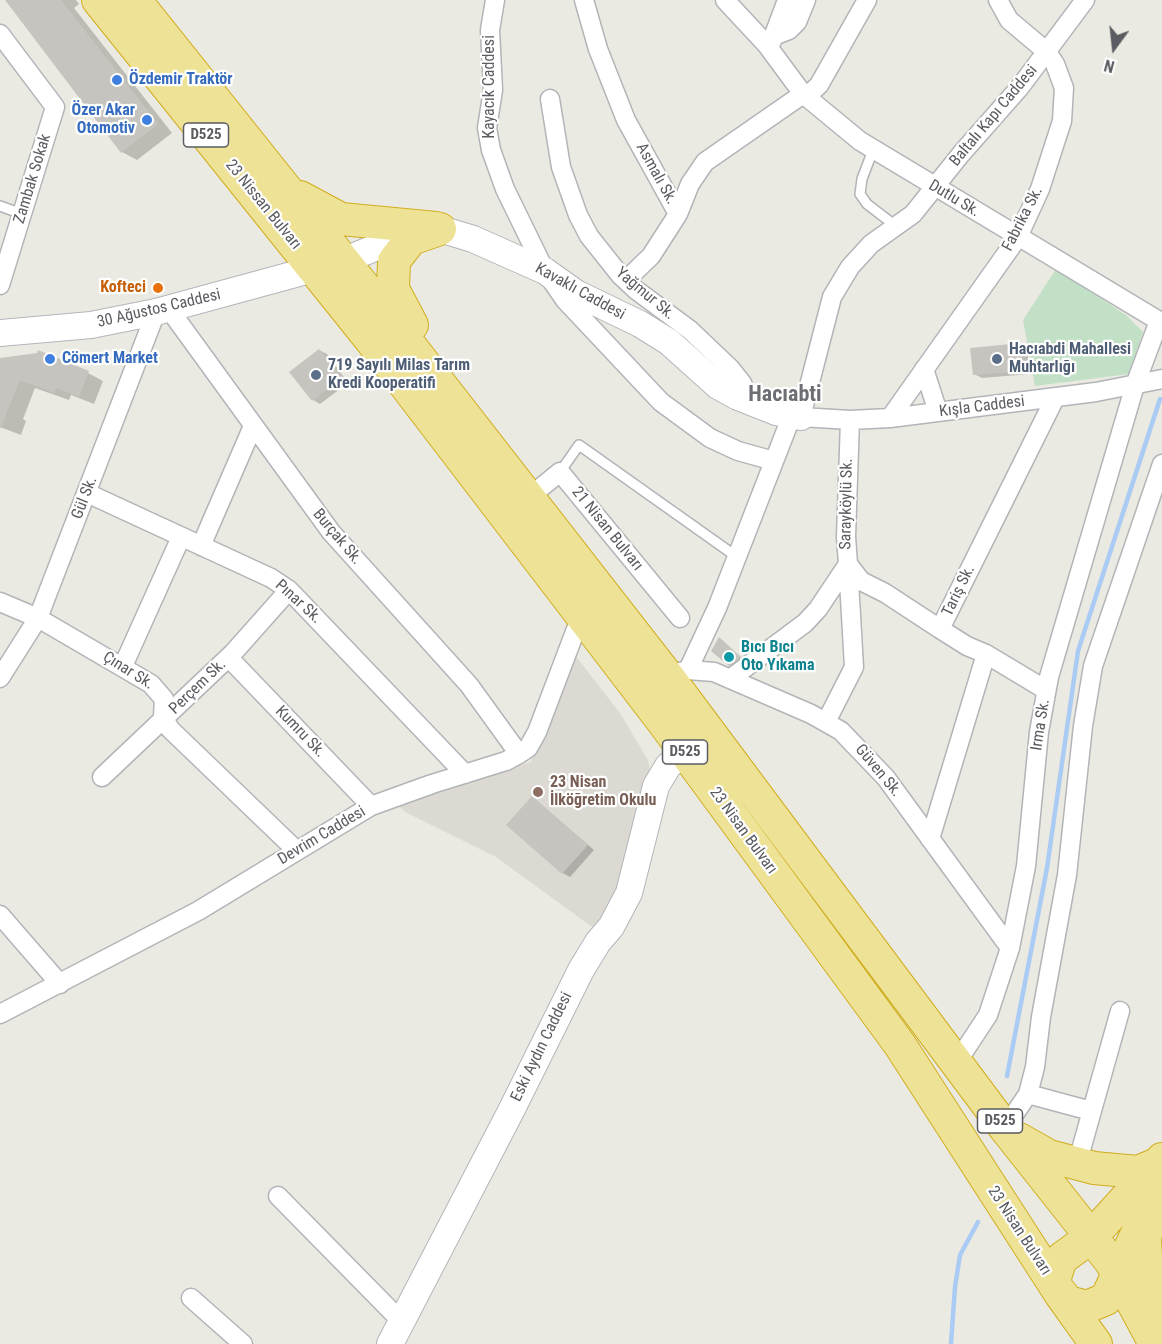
<!DOCTYPE html>
<html>
<head>
<meta charset="utf-8">
<style>
	body { margin:0 }
	#map { position:relative; width:1162px; height:1344px; overflow:hidden; background:#ebeae2; font-family:"Roboto Condensed",sans-serif }
	canvas { display:block }
	.north { position:absolute; left:1084px; top:18px; width:60px; height:60px; -webkit-text-stroke:4px #fff; paint-order:stroke; rotate:195deg; font-size:16px; font-weight:700; line-height:24px; text-align:center; color:#5a5c61 }
	.north::after { content:''; display:block; margin:auto; width:21px; height:27px; background:#5a5c61; clip-path:polygon(50% 0,100% 100%,50% 72%,0 100%) }
</style>
</head>
<body>
<div id="map">
<canvas width="1162" height="1344"></canvas>
<div class="north">N</div>
</div>
<script>
const ctx = document.querySelector('canvas').getContext('2d');
ctx.lineJoin = 'round';
function fill(path, color) {
  ctx.fillStyle = color;
  ctx.fill(path, 'evenodd');
}
function toPath(rows) {
  const path = new Path2D();
  for (const r of rows) {
    path.moveTo(r[0], r[1]);
    for (let i = 2; i < r.length; i += 2) path.lineTo(r[i], r[i + 1]);
  }
  return path;
}
function trace(path, color, width, dash) {
  ctx.strokeStyle = color;
  ctx.lineWidth = width;
  ctx.lineCap = dash ? 'butt' : 'round';
  ctx.setLineDash(dash || []);
  ctx.stroke(path);
}
function write(font, color, halo, rows, align = 'center') {
  ctx.font = font + ' "Roboto Condensed",sans-serif';
  ctx.lineWidth = 4.5;
  ctx.setLineDash([]);
  ctx.textBaseline = 'middle';
  ctx.strokeStyle = halo;
  ctx.fillStyle = color;
  for (const [text, x, y, turn = 0] of rows) {
    ctx.save();
    ctx.translate(x, y);
    ctx.rotate((+turn || 0) * Math.PI / 180);
    ctx.textAlign = isNaN(turn) ? turn : align;
    if (halo) ctx.strokeText(text, 0, 0);
    ctx.fillText(text, 0, 0);
    ctx.restore();
  }
}
const education = toPath([
	[574,654,620,713,648,760,650,770,625,876,599,932,496,857,405,812,395,802,531,762]
]);
const green = toPath([
	[1056,269,1126,315,1143,332,1129,374,1035,386,1023,320]
]);
const shadow = toPath([
	[7,0,76,0,79,4,74,8,172,133,137,160,122,152],
	[1020,345,1027,349,1030,374,982,378,974,374],
	[319,350,327,354,348,383,320,404,313,400],
	[0,359,88,373,103,381,94,404,71,395,69,400,35,388,23,419,26,421,21,435,0,427],
	[723,642,744,660,734,667,729,665],
	[532,797,594,850,570,877,563,873]
]);
const stream = toPath([
	[1007,1076,1047,868,1078,651,1160,399],
	[951,1344,955,1287,960,1255,978,1222]
]);
const building = toPath([
	[5,0,61,0,158,124,121,153],
	[1021,343,1023,371,973,375,970,348],
	[319,349,342,378,312,401,289,372],
	[38,350,89,371,79,397,56,388,54,393,20,380,0,429,0,358,37,353],
	[719,637,741,657,729,666,711,651],
	[532,796,588,845,562,874,506,825]
]);
const lane = toPath([
	[873,150,862,179,860,194,867,204,897,227],
	[0,206,22,214],
	[560,472,579,445,737,557]
]);
const street = toPath([
	[495,0,490,30,493,90,487,128,491,150,505,189,545,271,565,300,661,402,710,438,738,451,774,461],
	[584,0,598,49,626,120,678,214,690,184,705,162,803,94],
	[725,0,766,44,803,94,860,141,1159,321,1135,385,1049,677,1039,732,1026,866,1010,948,988,1015,957,1062],
	[1085,0,1020,87,961,154,913,214,871,244,850,267,832,297,801,417,850,420,890,418,1096,392,1162,379],
	[0,34,55,107,0,285],
	[774,36,789,30,797,22,806,0],
	[771,43,787,0],
	[806,97,819,85,867,0],
	[550,99,561,167,578,215,589,236,620,275,636,290,690,330,730,368,742,383,750,402],
	[626,280,651,256,678,214],
	[169,309,331,532,469,685,519,754],
	[924,369,938,412],
	[890,418,1018,237,1040,189,1062,121,1064,88,1055,64,1047,52,1009,20,998,0],
	[87,493,271,578,289,590,465,774],
	[528,498,560,472,680,618],
	[201,546,253,426],
	[848,564,861,581,885,593,940,629],
	[0,602,38,618,151,684,164,699,163,716,170,729,297,851],
	[986,654,1046,690],
	[229,658,371,806],
	[123,666,181,537],
	[688,670,714,672,811,714,841,731,886,778,1010,948],
	[680,672,688,670,717,608,792,415],
	[0,678,38,618,156,312],
	[730,679,805,623,818,609,848,564,846,537,850,420],
	[826,722,854,667,848,564],
	[102,777,233,653,289,590],
	[930,839,986,654,967,646,940,629,1055,398],
	[0,915,60,984],
	[0,1014,198,911,371,806,432,784,506,761,519,754,528,748,537,732,581,616],
	[1028,1094,1091,1111],
	[1005,1128,1028,1094,1035,1067,1041,1017,1067,875,1083,726,1093,666,1162,464],
	[1077,1164,1120,1011],
	[278,1196,402,1322],
	[191,1298,243,1344]
]);
const secondary = toPath([
	[0,333,91,325,156,312,343,261,418,230,440,229,473,239,545,271,576,293,640,324,669,342,718,386,738,397,776,412,801,417],
	[390,1344,511,1111,581,970,598,942,611,927,629,893,656,786,668,766,685,752]
]);
const highway = toPath([
	[98,0,370,339,663,722,900,1045,1061,1295,1096,1344],
	[135,0,370,294,669,678,1005,1128,1111,1262,1155,1344],
	[300,197,341,219,436,228],
	[412,325,393,289,394,261,411,239,440,229],
	[1019,1139,1049,1156,1094,1168,1138,1172,1157,1164],
	[1162,1159,1091,1237,1061,1259,1055,1277,1056,1287,1068,1302,1087,1307,1106,1299,1162,1180],
	[1148,1223,1145,1240,1147,1271,1161,1327]
]);
const markers = [
	[117,80,6,"#3f7fe0"],
	[147,120,6,"#3f7fe0"],
	[158,288,6,"#e8710a"],
	[50,359,6,"#3f7fe0"],
	[997,359,6,"#5c6f8a"],
	[316,375,6,"#5c6f8a"],
	[729,657,6,"#0f9aa8"],
	[538,792,6,"#8d6e63"]
];
const shields = [
	[206,135,45],
	[685,752,45],
	[1000,1121,45]
];
const shieldNames = [
	["D525",206,135],
	["D525",685,752],
	["D525",1000,1121]
];
const shopNames = [
	["Özdemir Traktör",129,80],
	["Özer Akar",135,111,"right"],
	["Otomotiv",135,129,"right"],
	["Cömert Market",62,359]
];
const streetNames = [
	["Kayacık Caddesi",490,87,-90],
	["Baltalı Kapı Caddesi",994,116,-50],
	["Asmalı Sk.",656,174,61],
	["Zambak Sokak",33,179,-73],
	["Dutlu Sk.",954,199,31],
	["23 Nissan Bulvarı",263,205,51],
	["Fabrika Sk.",1023,219,-63],
	["Kavaklı Caddesi",580,292,29],
	["Yağmur Sk.",645,294,40],
	["30 Ağustos Caddesi",159,309,-13],
	["Kışla Caddesi",982,407,-7],
	["Gül Sk.",85,498,-69],
	["Sarayköylü Sk.",847,504,-89],
	["21 Nisan Bulvarı",607,529,51],
	["Burçak Sk.",337,537,50],
	["Tariş Sk.",959,591,-64],
	["Pınar Sk.",298,602,42],
	["Çınar Sk.",128,671,32],
	["Perçem Sk.",198,687,-44],
	["Irma Sk.",1041,725,-81],
	["Kumru Sk.",300,732,46],
	["Güven Sk.",878,771,50],
	["23 Nisan Bulvarı",743,831,54],
	["Devrim Caddesi",322,836,-31],
	["Eski Aydın Caddesi",542,1047,-64],
	["23 Nisan Bulvarı",1019,1231,57]
];
const foodNames = [
	["Kofteci",146,288]
];
const serviceNames = [
	["Hacıabdi Mahallesi",1009,350],
	["Muhtarlığı",1009,368],
	["719 Sayılı Milas Tarım",328,366],
	["Kredi Kooperatifi",328,384]
];
const cultureNames = [
	["Bıcı Bıcı",741,648],
	["Oto Yıkama",741,666]
];
const educationNames = [
	["23 Nisan",550,783],
	["İlköğretim Okulu",550,801]
];
const districtNames = [
	["Hacıabti",785,395]
];
fill(education, '#dbd9d1');
fill(green, '#c2e0c5');
fill(shadow, '#0003');
trace(stream, '#aacbf3', 4.5);
fill(building, '#c6c4bf');
trace(lane, '#b2b4b8', 12);
trace(street, '#b2b4b8', 21);
trace(secondary, '#b4b5bb', 28);
trace(highway, '#d0ad1e', 34);
trace(lane, '#fff', 9);
trace(street, '#fff', 18);
trace(secondary, '#fff', 26);
trace(highway, '#eee296', 32);
for (const [x, y, r, color] of markers) {
  const dot = new Path2D();
  dot.arc(x, y, r, 0, 2 * Math.PI);
  ctx.fillStyle = color;
  ctx.fill(dot);
  trace(dot, '#fff', 2);
}
for (const [x, y, w] of shields) {
  const box = new Path2D();
  box.roundRect(x - w / 2, y - 12, w, 24, 4.5);
  ctx.fillStyle = '#fff';
  ctx.fill(box);
  trace(box, '#5a5c61', 1.5);
}
write('bold 15px', '#5a5c61', null, shieldNames);
write('bold 16px', '#366cbe', '#fff', shopNames, 'left');
write('16px', '#5a5c61', '#fff', streetNames);
write('bold 16px', '#c56008', '#fff', foodNames, 'right');
write('bold 16px', '#4e5e75', '#fff', serviceNames, 'left');
write('bold 16px', '#0d838f', '#fff', cultureNames, 'left');
write('bold 16px', '#785e54', '#fff', educationNames, 'left');
write('bold 22px', '#6c6e73', '#fff', districtNames);
</script>
</body>
</html>
